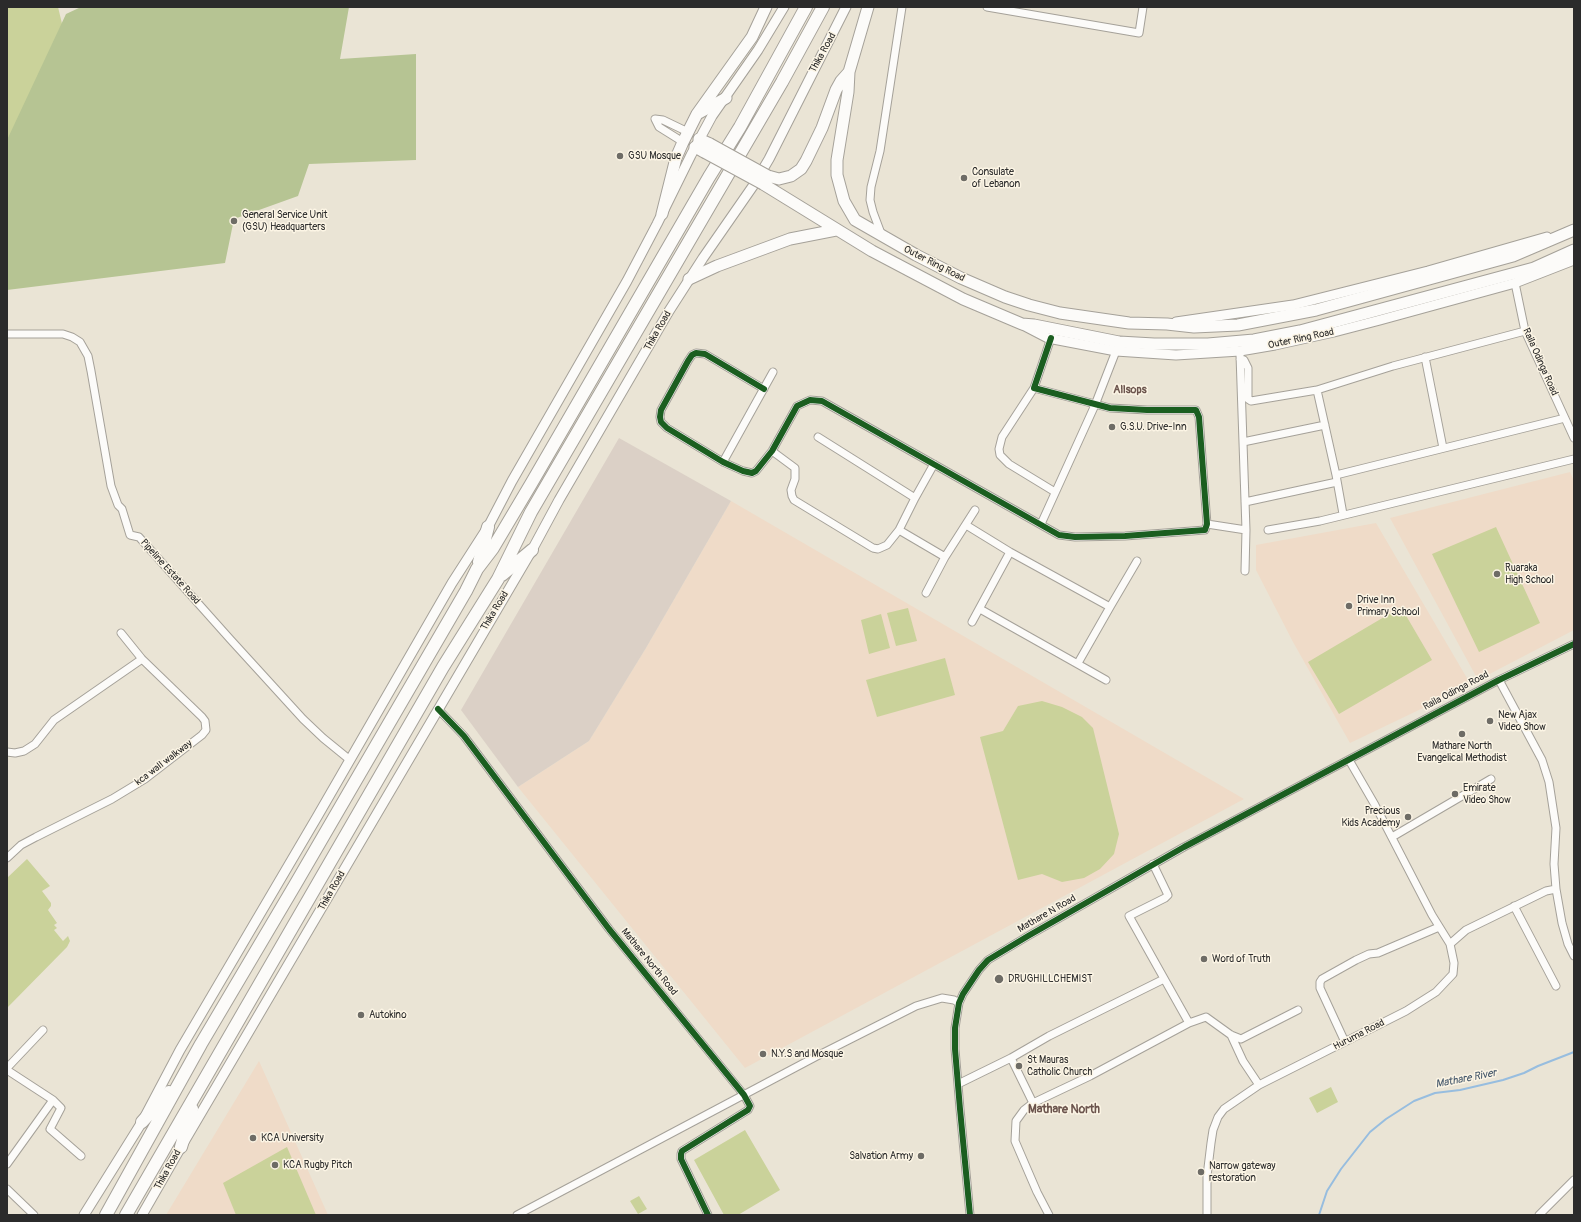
<!DOCTYPE html>
<html>
<head>
<meta charset="utf-8">
<style>
	body { margin:0 }
	#map { position:relative; width:1581px; height:1222px; overflow:hidden; background:#eae4d5; font-family:Pangolin,sans-serif }
	canvas { display:block }
	.frame { position:absolute; inset:0; border:8px solid #2b2b2b; pointer-events:none }
</style>
</head>
<body>
<div id="map">
<canvas width="1581" height="1222"></canvas>
<div class="frame"></div>
</div>
<script>
const ctx = document.querySelector('canvas').getContext('2d');
ctx.lineJoin = 'round';
function fill(path, color) {
  ctx.fillStyle = color;
  ctx.fill(path, 'evenodd');
}
function toPath(rows) {
  const path = new Path2D();
  for (const r of rows) {
    path.moveTo(r[0], r[1]);
    for (let i = 2; i < r.length; i += 2) path.lineTo(r[i], r[i + 1]);
  }
  return path;
}
function trace(path, color, width, dash) {
  ctx.strokeStyle = color;
  ctx.lineWidth = width;
  ctx.lineCap = dash ? 'butt' : 'round';
  ctx.setLineDash(dash || []);
  ctx.stroke(path);
}
function write(font, color, halo, rows, align = 'center') {
  ctx.font = font + ' Pangolin,sans-serif';
  ctx.lineWidth = 3;
  ctx.setLineDash([]);
  ctx.textBaseline = 'middle';
  ctx.strokeStyle = halo;
  ctx.fillStyle = color;
  for (const [text, x, y, turn = 0] of rows) {
    ctx.save();
    ctx.translate(x, y);
    ctx.rotate((+turn || 0) * Math.PI / 180);
    ctx.textAlign = isNaN(turn) ? turn : align;
    if (halo) ctx.strokeText(text, 0, 0);
    ctx.fillText(text, 0, 0);
    ctx.restore();
  }
}
const built = toPath([
	[1570,472,1574,481,1574,630,1478,680,1390,518],
	[731,501,1244,799,745,1068,518,787,589,741,646,648],
	[1376,523,1471,685,1350,743,1293,642,1256,570,1256,545],
	[259,1061,328,1215,166,1215]
]);
const industrial = toPath([
	[619,438,731,501,646,648,589,741,518,787,461,710]
]);
const green = toPath([
	[7,7,58,7,94,157,7,187],
	[1496,527,1540,623,1479,652,1432,554],
	[1401,607,1432,660,1339,714,1308,662],
	[908,608,917,641,896,646,887,613],
	[881,614,890,648,869,654,861,620],
	[945,658,955,695,877,717,866,680],
	[1042,701,1062,707,1082,717,1093,728,1119,834,1114,854,1100,869,1084,878,1062,882,1042,874,1018,880,980,737,1003,731,1018,706],
	[27,859,50,886,42,891,51,903,51,906,48,910,57,923,54,925,57,928,54,930,63,941,68,936,70,941,67,947,7,1008,7,878],
	[1331,1087,1338,1102,1317,1113,1309,1098],
	[745,1130,780,1190,738,1215,724,1215,694,1160],
	[287,1147,316,1215,236,1215,223,1183],
	[639,1196,647,1209,638,1214,630,1201]
]);
const forest = toPath([
	[81,7,349,7,340,59,416,54,416,160,309,164,298,196,234,219,225,263,7,290,7,140,66,14]
]);
const stream = toPath([
	[1319,1215,1327,1191,1341,1169,1370,1132,1386,1119,1414,1101,1435,1093,1460,1090,1503,1080,1524,1073,1538,1066,1574,1052]
]);
const street = toPath([
	[987,7,1139,33,1143,7],
	[683,142,659,127,655,119,663,120,688,132],
	[882,236,873,212,870,200,871,187,880,151,902,7],
	[1515,283,1525,331,1574,438],
	[7,334,63,334,72,337,80,342,88,356,91,371,111,486,118,505,122,509,130,535,139,537,230,639,303,719,323,738,350,760],
	[1240,355,1246,530,1245,571],
	[1425,357,1443,448],
	[1240,359,1244,360,1248,368,1248,399,1251,401,1317,390,1393,366,1525,331],
	[1034,388,1002,437,999,449,1000,455,1009,464,1055,492],
	[764,389,705,354,696,353,692,355,688,361,661,410,660,417,661,422,667,428,723,462,743,471,752,473,756,471,772,451,797,406,810,400,822,401,1059,535,1075,537,1125,536,1205,530,1207,524,1199,417,1196,410,1147,410,1110,408,1034,388,1051,338],
	[1317,390,1336,475,1343,514],
	[818,437,915,498],
	[1243,442,1325,425],
	[772,451,795,468,795,479,791,490,792,496,794,500,873,548,878,549,887,545,899,530,915,498,934,464],
	[723,462,773,372],
	[1336,475,1565,418],
	[1245,502,1337,482],
	[1041,524,1095,405,1116,351],
	[1207,524,1246,530],
	[966,525,1010,552,1110,607,1078,663],
	[899,530,945,557],
	[1268,530,1320,521,1574,459],
	[926,593,945,557,975,510],
	[1110,607,1137,561],
	[980,609,1106,680],
	[972,622,1010,552],
	[1499,680,1542,760,1549,782,1556,828,1554,864,1556,889,1562,923,1568,944,1574,956],
	[438,709,464,736,609,929,744,1095,750,1106,748,1110,682,1151,681,1154,681,1159,708,1215],
	[7,752,15,753,24,751,35,744,54,720,142,659],
	[1392,837,1491,779],
	[7,858,21,845,36,837,112,799,145,779,202,735,206,730,205,721,202,717,142,659,121,633],
	[1153,864,1168,895,1165,898,1129,916,1189,1023],
	[1514,906,1556,986],
	[1450,944,1466,930,1546,891,1556,889],
	[1231,1035,1243,1061,1259,1085],
	[1345,1042,1320,988,1320,982,1322,979,1356,960,1369,954,1378,953,1439,927],
	[1011,1058,1033,1103,1024,1110,1016,1121,1015,1141,1037,1192,1049,1215],
	[7,1068,43,1030],
	[7,1070,53,1100,7,1164],
	[958,1084,1011,1058,1049,1036,1164,979],
	[53,1100,61,1108,50,1129,81,1156],
	[1033,1103,1090,1076,1189,1023,1206,1017,1231,1035,1241,1039,1298,1010],
	[7,1189,34,1215],
	[517,1215,819,1055,916,1006,942,998,954,1000,959,1003],
	[970,1215,960,1109,955,1049,955,1028,959,1003,963,994,979,970,988,960,1028,936,1184,847,1499,680,1574,644],
	[1207,1215,1207,1176,1211,1143,1213,1130,1218,1117,1224,1109,1259,1085,1406,1011,1436,992,1453,974,1454,963,1450,944,1432,915,1375,805,1349,760],
	[1539,1215,1574,1180]
]);
const secondary = toPath([
	[1176,322,1293,305,1428,271,1547,237],
	[1023,325,1048,338,1116,351,1176,355,1240,351,1275,345,1334,332,1380,320,1515,283,1574,260],
	[84,1215,142,1122,180,1050,317,817,452,583,488,527,512,481,627,281,657,224,691,155,712,116,758,50,784,7],
	[142,1215,181,1147,532,550,559,500,669,311,703,258,753,186,769,159,846,7]
]);
const primary = toPath([
	[849,72,848,92,837,160,837,175,844,201,855,220,916,255,961,278,1005,297,1029,305,1060,313,1129,323,1167,324,1194,327,1238,325,1316,310,1513,256,1574,230],
	[699,113,726,98],
	[699,139,710,144],
	[695,147,704,152],
	[768,176,779,179,791,176,801,169,806,161,822,128,836,90,841,81,849,72,868,7],
	[763,184,872,251,963,299,1022,324,1034,325,1119,342,1154,344,1208,344,1254,340,1300,331,1534,268,1574,250],
	[662,214,676,158,683,142,697,114,752,37,766,7],
	[689,279,717,266,790,239,836,230]
]);
const highway = toPath([
	[479,562,488,527],
	[502,575,532,550],
	[142,1122,169,1092],
	[181,1147,192,1109],
	[106,1215,201,1044,295,885,466,591,477,569,493,548,531,484,709,177,740,127,806,7],
	[126,1215,443,667,498,579,531,512,782,82,823,7]
]);
const primaryBridge = toPath([
	[710,144,768,176],
	[704,152,763,184]
]);
const cycleway = toPath([
	[764,389,705,354,696,353,692,355,688,361,661,410,660,417,661,422,667,428,723,462,743,471,752,473,756,471,772,451,797,406,810,400,822,401,1059,535,1075,537,1125,536,1205,530,1207,524,1199,417,1196,410,1147,410,1110,408,1034,388,1051,338],
	[438,709,464,736,609,929,744,1095,750,1106,748,1110,682,1151,681,1154,681,1159,708,1215],
	[970,1215,960,1109,955,1049,955,1028,959,1003,963,994,979,970,988,960,1028,936,1184,847,1499,680,1574,644]
]);
const markers = [
	[620,156,4,"#6e6c66"],
	[964,178,4,"#6e6c66"],
	[234,221,4,"#6e6c66"],
	[1112,427,4,"#6e6c66"],
	[1497,574,4,"#6e6c66"],
	[1349,606,4,"#6e6c66"],
	[1490,721,4,"#6e6c66"],
	[1462,734,4,"#6e6c66"],
	[1455,794,4,"#6e6c66"],
	[1408,817,4,"#6e6c66"],
	[1204,959,4,"#6e6c66"],
	[999,979,5,"#6e6c66"],
	[361,1015,4,"#6e6c66"],
	[763,1054,4,"#6e6c66"],
	[1019,1066,4,"#6e6c66"],
	[253,1138,4,"#6e6c66"],
	[921,1156,4,"#6e6c66"],
	[275,1165,4,"#6e6c66"],
	[1201,1172,4,"#6e6c66"]
];
const streetNames = [
	["Thika Road",823,53,-61],
	["Outer Ring Road",934,264,27],
	["Thika Road",658,331,-60],
	["Outer Ring Road",1301,339,-12],
	["Raila Odinga Road",1540,362,66],
	["Pipeline Estate Road",170,572,48],
	["Thika Road",495,611,-59],
	["Raila Odinga Road",1456,691,-28],
	["kca wall walkway",164,763,-37],
	["Thika Road",332,891,-60],
	["Mathare N Road",1047,914,-30],
	["Mathare North Road",649,962,51],
	["Huruma Road",1359,1035,-27],
	["Thika Road",168,1170,-61]
];
const poiNames = [
	["GSU Mosque",628,156],
	["Consulate",972,172],
	["of Lebanon",972,184],
	["General Service Unit",242,215],
	["(GSU) Headquarters",242,227],
	["G.S.U. Drive-Inn",1120,427],
	["Ruaraka",1505,568],
	["High School",1505,580],
	["Drive Inn",1357,600],
	["Primary School",1357,612],
	["New Ajax",1498,715],
	["Video Show",1498,727],
	["Mathare North",1462,746,"center"],
	["Evangelical Methodist",1462,758,"center"],
	["Emirate",1463,788],
	["Video Show",1463,800],
	["Precious",1400,811,"right"],
	["Kids Academy",1400,823,"right"],
	["Word of Truth",1212,959],
	["DRUGHILLCHEMIST",1008,979],
	["Autokino",369,1015],
	["N.Y.S and Mosque",771,1054],
	["St Mauras",1027,1060],
	["Catholic Church",1027,1072],
	["KCA University",261,1138],
	["Salvation Army",913,1156,"right"],
	["KCA Rugby Pitch",283,1165],
	["Narrow gateway",1209,1166],
	["restoration",1209,1178]
];
const neighbourhoodNames = [
	["Allsops",1130,390]
];
const waterNames = [
	["Mathare River",1466,1079,-11]
];
const quarterNames = [
	["Mathare North",1064,1110]
];
fill(built, '#efdbc8');
fill(industrial, '#dbd0c6');
fill(green, '#cad29a');
fill(forest, '#b6c493');
trace(stream, '#97bddf', 2);
trace(street, '#a5a199', 9);
trace(secondary, '#a5a199', 11);
trace(primary, '#a5a199', 13);
trace(highway, '#a5a199', 14);
trace(street, '#fcfbf9', 7);
trace(secondary, '#fcfbf9', 9);
trace(primary, '#fcfbf9', 11);
trace(highway, '#fcfbf9', 12);
trace(primaryBridge, '#a5a199', 13, []);
trace(primaryBridge, '#fcfbf9', 11);
trace(cycleway, '#1b5e20', 6);
for (const [x, y, r, color] of markers) {
  const dot = new Path2D();
  dot.arc(x, y, r, 0, 2 * Math.PI);
  ctx.fillStyle = color;
  ctx.fill(dot);
  trace(dot, '#fcf5e5', 1.5);
}
write('10px', '#2b2b2b', '#fcf5e5', streetNames);
write('10px', '#2b2b2b', '#fcf5e5', poiNames, 'left');
write('bold 11px', '#6b544d', '#fcf5e5', neighbourhoodNames);
write('italic 11px', '#45586b', '#fcf5e5', waterNames);
write('bold 12px', '#6b544d', '#fcf5e5', quarterNames);
</script>
</body>
</html>
